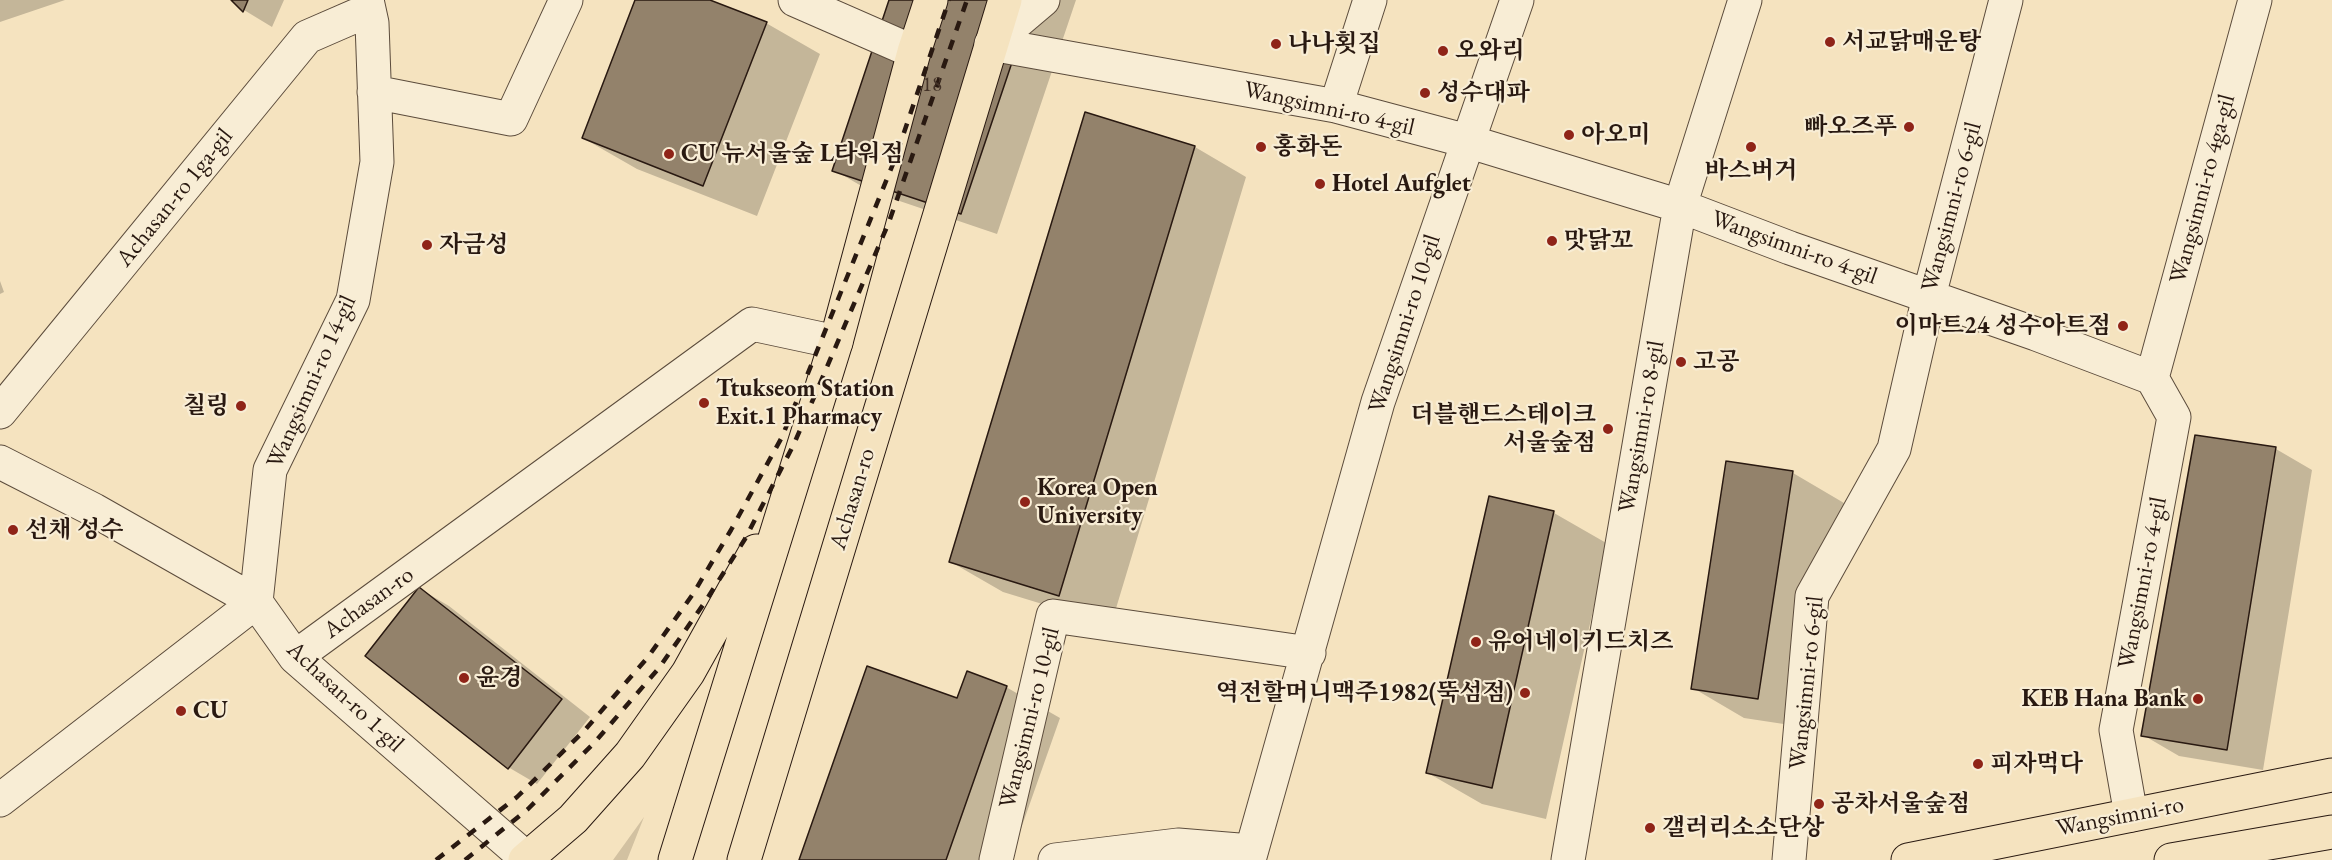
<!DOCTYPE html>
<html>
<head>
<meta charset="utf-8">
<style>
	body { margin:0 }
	canvas { display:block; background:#f5e3bf }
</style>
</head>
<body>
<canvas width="2332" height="860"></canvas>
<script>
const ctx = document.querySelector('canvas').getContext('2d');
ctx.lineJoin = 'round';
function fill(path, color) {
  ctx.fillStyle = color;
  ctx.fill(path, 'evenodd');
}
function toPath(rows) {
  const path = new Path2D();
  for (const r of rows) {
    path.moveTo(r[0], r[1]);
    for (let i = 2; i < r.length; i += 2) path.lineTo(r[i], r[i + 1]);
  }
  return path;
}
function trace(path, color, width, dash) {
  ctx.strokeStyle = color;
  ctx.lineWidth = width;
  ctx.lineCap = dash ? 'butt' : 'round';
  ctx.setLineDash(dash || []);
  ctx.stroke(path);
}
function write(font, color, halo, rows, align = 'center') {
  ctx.font = font + ' "EB Garamond","Noto Serif KR",serif';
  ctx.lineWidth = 4.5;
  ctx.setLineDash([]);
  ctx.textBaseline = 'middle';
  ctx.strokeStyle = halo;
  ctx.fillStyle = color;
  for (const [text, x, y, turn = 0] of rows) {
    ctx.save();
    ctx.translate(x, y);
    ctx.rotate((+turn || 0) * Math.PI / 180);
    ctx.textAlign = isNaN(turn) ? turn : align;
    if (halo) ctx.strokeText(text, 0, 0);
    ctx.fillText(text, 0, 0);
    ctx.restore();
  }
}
const green = toPath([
	[644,817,627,860,613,860]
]);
const shadow = toPath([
	[0,0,65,0,0,22],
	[233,0,284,0,272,27,244,10],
	[637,0,706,0,766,23,820,54,757,216,637,169,583,138],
	[891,0,1076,0,997,234,870,191,834,170],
	[1086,114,1195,147,1246,177,1111,625,1003,592,951,562],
	[0,281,4,292,0,294],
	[2196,436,2276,449,2312,470,2263,770,2179,756,2143,735],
	[1793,473,1844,503,1810,728,1744,718,1693,688],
	[1490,498,1554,513,1608,544,1546,819,1482,804,1428,773],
	[420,589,449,606,590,717,537,784,508,767],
	[1006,687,1060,718,1010,860,801,860,958,700]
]);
const building = toPath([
	[231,0,248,0,243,12,231,0],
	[635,0,710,0,767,22,703,186,582,138,635,0],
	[889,0,1033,0,961,214,832,171,889,0],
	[1085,112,1195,146,1059,596,949,562,1085,112],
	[2195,435,2276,447,2227,750,2141,736,2195,435],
	[1726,461,1793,471,1758,699,1691,689,1726,461],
	[1489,496,1554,511,1492,788,1426,773,1489,496],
	[419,587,562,699,508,769,365,656,419,587],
	[867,666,957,698,967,671,1007,686,946,860,799,860,867,666]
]);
const minor = toPath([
	[795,0,914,52],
	[991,44,1336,106,1467,141,1680,206,1790,248,2036,334,2152,378,2174,417,2116,730,2131,815],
	[991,44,1043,0],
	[374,92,511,119,566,0],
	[1336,106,1370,0],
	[2152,378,2255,0],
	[0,412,307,37,369,10],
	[0,462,94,510,256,602,295,657,527,859],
	[295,657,752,324,836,342],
	[0,800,256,602,270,470,353,300,377,162,372,23,367,0],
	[996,860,1053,616,1309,653],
	[1055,860,1178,845,1251,851],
	[1249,860,1378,402,1517,0],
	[1568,860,1680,206,1745,0],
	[1789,860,1812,596,1894,449,1929,296,2006,0]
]);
const major = toPath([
	[525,860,573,819,630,755,688,673,756,551],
	[675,860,836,342,914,52,931,0],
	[744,860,1005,0],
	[1908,860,2332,775],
	[2171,860,2332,832]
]);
const rail = toPath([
	[436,860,517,797,584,731,648,657,693,594,731,530,782,437,895,159,949,0],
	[465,860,528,809,595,742,659,668,705,602,745,539,794,444,889,222,967,0]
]);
const markers = [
	[1830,42,6,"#8f2418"],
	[1276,44,6,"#8f2418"],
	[1443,51,6,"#8f2418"],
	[1425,93,6,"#8f2418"],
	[1909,127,6,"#8f2418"],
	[1569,135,6,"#8f2418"],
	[1261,147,6,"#8f2418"],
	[1751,147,6,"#8f2418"],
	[669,154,6,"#8f2418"],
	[1320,184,6,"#8f2418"],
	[1552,241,6,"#8f2418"],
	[427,245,6,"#8f2418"],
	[2123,326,6,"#8f2418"],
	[1681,362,6,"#8f2418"],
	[704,403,6,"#8f2418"],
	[241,406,6,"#8f2418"],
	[1608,429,6,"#8f2418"],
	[1025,502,6,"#8f2418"],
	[13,530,6,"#8f2418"],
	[1476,642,6,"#8f2418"],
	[464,678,6,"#8f2418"],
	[1525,693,6,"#8f2418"],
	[2198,699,6,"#8f2418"],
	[181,711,6,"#8f2418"],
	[1978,764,6,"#8f2418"],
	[1819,804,6,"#8f2418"],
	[1650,828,6,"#8f2418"]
];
const numberNames = [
	["18",932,85]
];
const poiNames = [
	["서교닭매운탕",1842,42],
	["나나횟집",1288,44],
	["오와리",1455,51],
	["성수대파",1437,93],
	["빠오즈푸",1897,127,"right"],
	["아오미",1581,135],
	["홍화돈",1273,147],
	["CU 뉴서울숲 L타워점",681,154],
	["바스버거",1751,171,"center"],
	["Hotel Aufglet",1332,184],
	["맛닭꼬",1564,241],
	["자금성",439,245],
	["이마트24 성수아트점",2111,326,"right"],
	["고공",1693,362],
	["Ttukseom Station",716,389],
	["Exit.1 Pharmacy",716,417],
	["칠링",229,406,"right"],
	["더블핸드스테이크",1596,415,"right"],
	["서울숲점",1596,443,"right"],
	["Korea Open",1037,488],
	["University",1037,516],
	["선채 성수",25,530],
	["유어네이키드치즈",1488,642],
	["윤경",476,678],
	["역전할머니맥주1982(뚝섬점)",1513,693,"right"],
	["KEB Hana Bank",2186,699,"right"],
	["CU",193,711],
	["피자먹다",1990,764],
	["공차서울숲점",1831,804],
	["갤러리소소단상",1662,828]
];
const streetNames = [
	["Wangsimni-ro 4-gil",1329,109,13],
	["Wangsimni-ro 4ga-gil",2203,189,-75],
	["Achasan-ro 1ga-gil",175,198,-51],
	["Wangsimni-ro 6-gil",1952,207,-75],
	["Wangsimni-ro 4-gil",1794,248,20],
	["Wangsimni-ro 10-gil",1405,324,-72],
	["Wangsimni-ro 14-gil",312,382,-66],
	["Wangsimni-ro 8-gil",1642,427,-80],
	["Achasan-ro",853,499,-73],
	["Wangsimni-ro 4-gil",2143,583,-79],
	["Achasan-ro",369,603,-36],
	["Wangsimni-ro 6-gil",1807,683,-84],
	["Achasan-ro 1-gil",345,697,43],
	["Wangsimni-ro 10-gil",1030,718,-76],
	["Wangsimni-ro",2120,817,-11]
];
fill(green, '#d2c1a1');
fill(shadow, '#0003');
fill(building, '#93826b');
trace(building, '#291911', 1.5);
trace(minor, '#5c4c3c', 35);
trace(major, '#291911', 35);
trace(minor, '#f8edd5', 33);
trace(major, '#f5e3bf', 33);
trace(rail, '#291911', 4.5, [10, 10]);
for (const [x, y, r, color] of markers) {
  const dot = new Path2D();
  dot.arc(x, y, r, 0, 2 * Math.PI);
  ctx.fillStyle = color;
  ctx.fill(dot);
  trace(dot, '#f8edd5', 2);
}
write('21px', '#443328', null, numberNames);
write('bold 24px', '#291911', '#f8edd5', poiNames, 'left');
write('24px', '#291911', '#f8edd5', streetNames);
</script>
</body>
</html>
